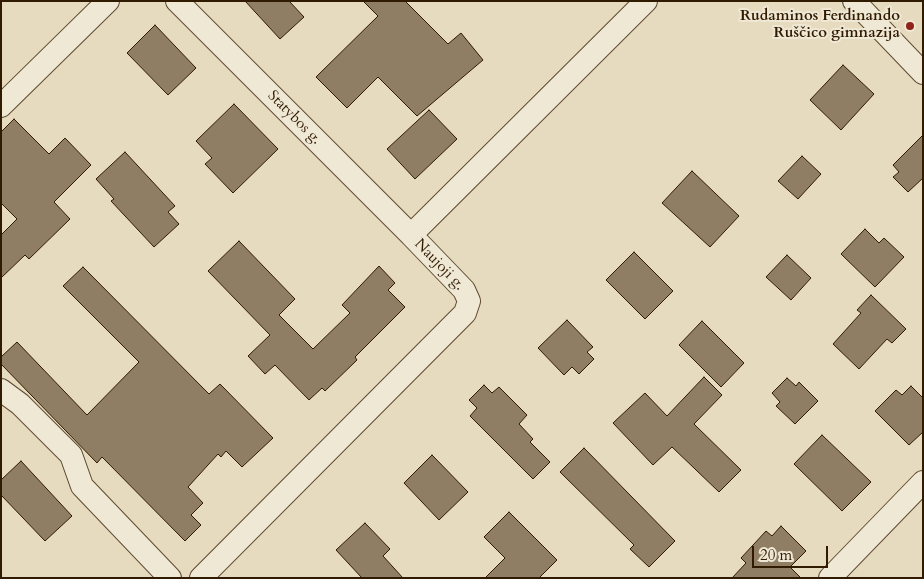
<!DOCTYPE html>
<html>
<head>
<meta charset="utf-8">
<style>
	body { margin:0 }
	#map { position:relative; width:924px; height:579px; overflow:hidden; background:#e6dbbf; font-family:Cardo,serif }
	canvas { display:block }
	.frame { position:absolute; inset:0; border:2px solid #301a00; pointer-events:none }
	.scale { position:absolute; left:752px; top:546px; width:76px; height:22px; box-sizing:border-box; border:2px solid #301a00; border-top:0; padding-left:6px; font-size:15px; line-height:18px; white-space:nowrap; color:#301a00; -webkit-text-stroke:4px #efe8d5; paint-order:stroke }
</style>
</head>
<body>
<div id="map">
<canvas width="924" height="579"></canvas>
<div class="frame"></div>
<div class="scale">20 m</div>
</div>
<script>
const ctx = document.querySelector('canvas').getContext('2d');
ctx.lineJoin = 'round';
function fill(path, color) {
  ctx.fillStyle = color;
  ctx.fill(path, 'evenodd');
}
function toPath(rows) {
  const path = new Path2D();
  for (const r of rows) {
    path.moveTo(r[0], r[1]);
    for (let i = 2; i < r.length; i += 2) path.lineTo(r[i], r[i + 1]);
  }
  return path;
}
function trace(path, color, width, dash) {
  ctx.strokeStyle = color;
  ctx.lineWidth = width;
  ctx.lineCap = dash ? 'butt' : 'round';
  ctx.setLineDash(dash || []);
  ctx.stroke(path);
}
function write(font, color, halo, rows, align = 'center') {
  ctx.font = font + ' Cardo,serif';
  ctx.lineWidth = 4;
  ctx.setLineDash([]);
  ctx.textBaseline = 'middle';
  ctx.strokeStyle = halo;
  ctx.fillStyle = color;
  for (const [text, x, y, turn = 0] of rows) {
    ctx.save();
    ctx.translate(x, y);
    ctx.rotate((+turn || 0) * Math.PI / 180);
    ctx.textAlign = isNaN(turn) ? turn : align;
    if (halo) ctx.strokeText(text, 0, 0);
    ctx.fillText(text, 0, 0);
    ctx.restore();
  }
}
const building = toPath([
	[245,1,289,1,304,17,280,39,245,1],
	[363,1,405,1,448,44,461,33,483,60,417,116,378,77,347,108,316,77,378,16,363,1],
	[155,25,196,68,168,95,127,53,155,25],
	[843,65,874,94,841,130,810,100,843,65],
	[234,104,278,149,233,193,205,164,212,158,196,141,234,104],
	[429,110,457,139,415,179,387,149,429,110],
	[14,119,49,154,65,138,91,165,54,202,70,219,29,259,25,255,1,278,1,235,17,219,1,203,1,132,14,119],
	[923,135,923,178,908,192,893,177,899,172,893,165,923,135],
	[125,152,175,206,168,212,179,224,154,247,111,201,114,199,96,179,125,152],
	[802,156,821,174,798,199,778,181,802,156],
	[692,171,739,216,710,247,662,203,692,171],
	[865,229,879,243,884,238,904,257,875,287,841,254,865,229],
	[239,241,295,299,279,315,313,349,350,313,342,305,379,266,395,283,388,290,405,307,355,357,357,360,325,391,322,388,309,400,275,365,265,374,248,356,270,335,208,271,239,241],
	[634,252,673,291,645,319,606,280,634,252],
	[787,255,811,278,791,300,766,277,787,255],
	[83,267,209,394,220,384,273,438,242,467,226,451,221,457,218,454,188,487,203,503,191,515,201,525,185,541,102,457,97,463,1,364,1,357,17,342,87,415,139,362,63,286,83,267],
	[871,295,906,329,892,343,887,339,859,369,833,344,861,313,857,310,871,295],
	[567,320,593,347,587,352,594,359,579,374,572,367,564,375,538,348,567,320],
	[702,321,744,363,721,387,679,345,702,321],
	[704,377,722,395,694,424,741,470,719,492,672,447,653,465,613,423,645,393,667,416,704,377],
	[787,378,796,386,799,382,818,401,795,424,776,406,780,402,772,393,787,378],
	[484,385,492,393,499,387,527,415,519,424,533,439,530,442,550,462,533,479,470,416,477,408,469,400,484,385],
	[911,386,923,398,923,432,909,445,875,411,896,390,902,395,911,386],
	[822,435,871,482,842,511,794,464,822,435],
	[584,448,675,541,649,567,630,549,634,545,560,472,584,448],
	[432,455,468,492,439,520,404,483,432,455],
	[21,461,72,516,45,541,1,495,1,480,21,461],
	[509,512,557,560,539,578,485,578,505,558,484,537,509,512],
	[365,523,390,549,383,556,403,578,362,578,336,550,365,523],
	[781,526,806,551,790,567,801,578,732,578,746,563,741,558,766,531,772,536,781,526]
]);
const street = toPath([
	[177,1,411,235],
	[854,1,923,73],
	[1,106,108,1],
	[1,390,20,404,71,455,82,486,170,578],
	[201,578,465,313,469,301,464,290,411,235,646,1],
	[830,578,923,482]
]);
const markers = [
	[910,26,5,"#8f2418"]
];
const poiNames = [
	["Rudaminos Ferdinando",900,17],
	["Ruščico gimnazija",900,34]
];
const streetNames = [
	["Statybos g.",294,118,45],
	["Naujoji g.",439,265,46]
];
fill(building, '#8f7e63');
trace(building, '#301a00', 1);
trace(street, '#5e4a30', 24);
trace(street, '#efe8d5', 22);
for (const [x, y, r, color] of markers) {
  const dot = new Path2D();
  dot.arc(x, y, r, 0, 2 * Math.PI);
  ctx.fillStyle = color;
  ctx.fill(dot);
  trace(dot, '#efe8d5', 2);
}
write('bold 15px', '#301a00', '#efe8d5', poiNames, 'right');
write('15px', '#301a00', '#efe8d5', streetNames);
</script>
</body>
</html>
